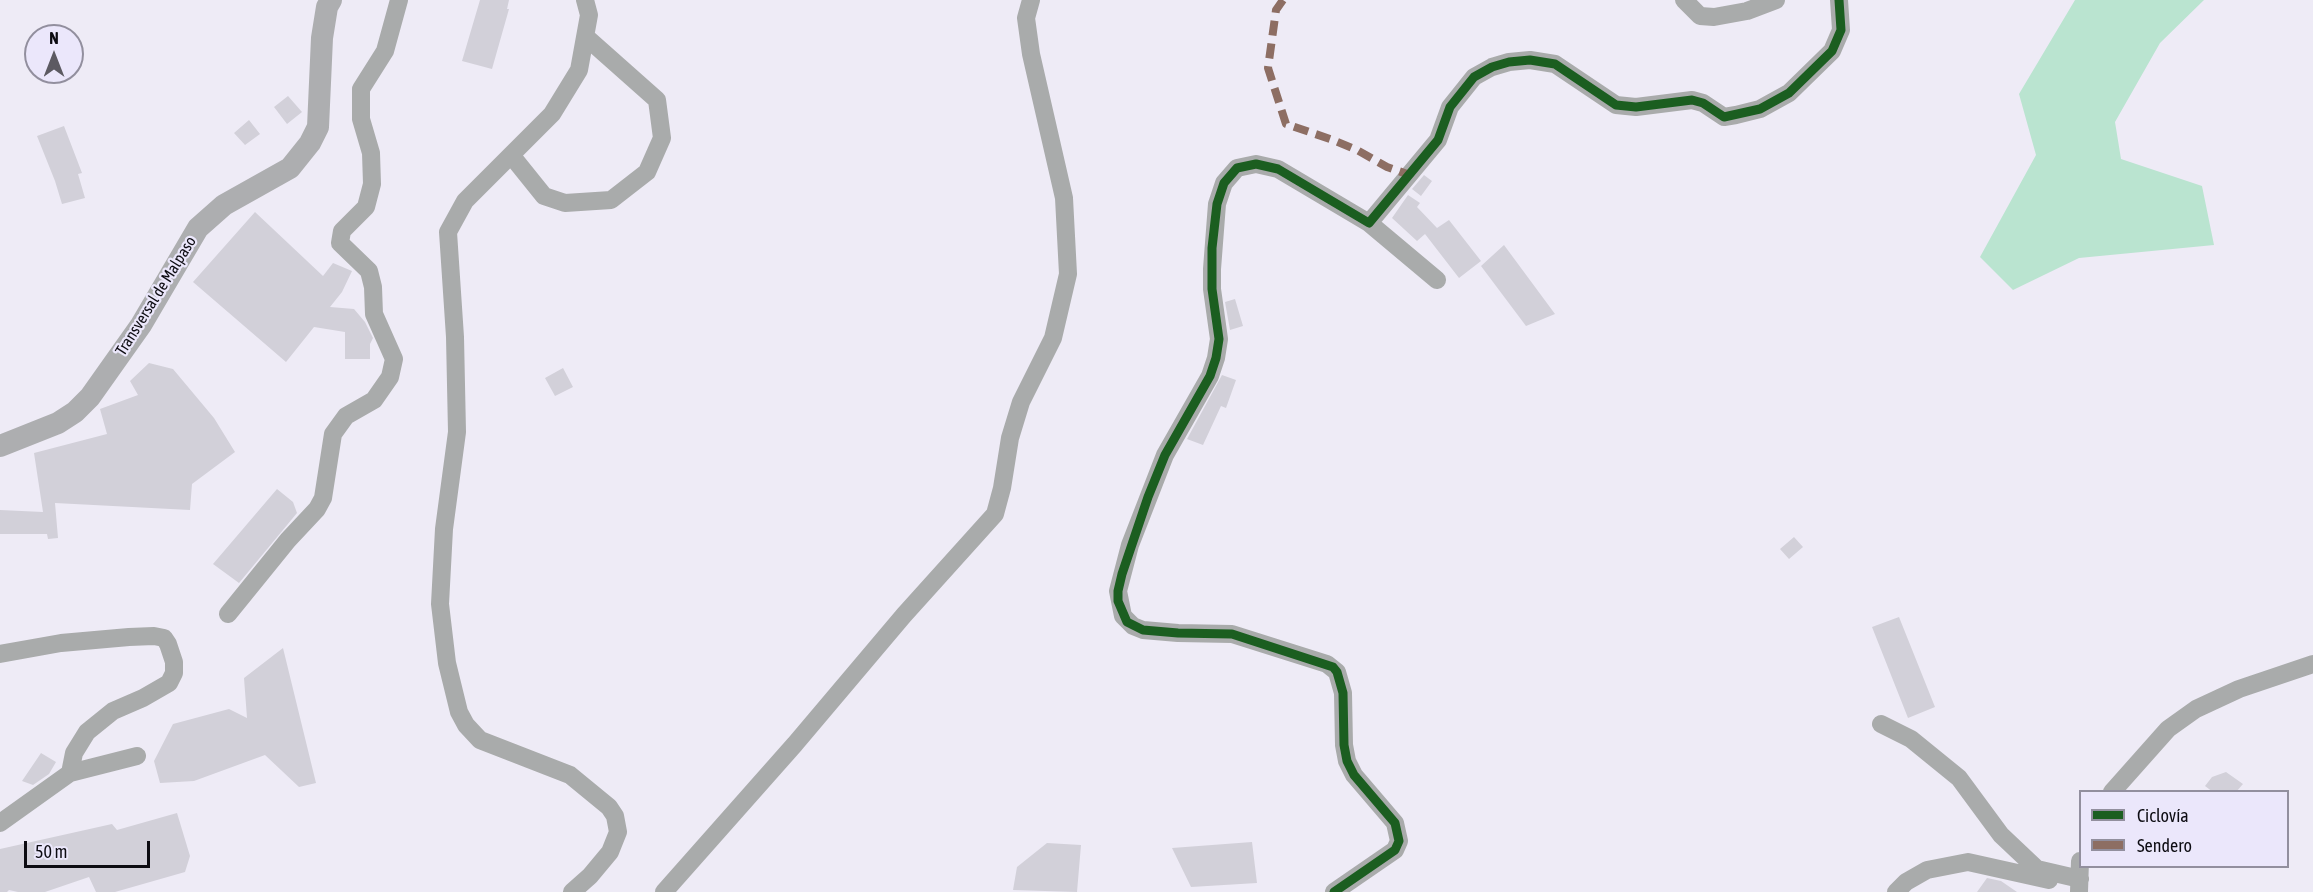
<!DOCTYPE html>
<html>
<head>
<meta charset="utf-8">
<style>
	body { margin:0 }
	#map { position:relative; width:2313px; height:892px; overflow:hidden; background:#eeebf6; font-family:"Asap Condensed",sans-serif }
	canvas { display:block }
	.legend { position:absolute; left:2079px; top:790px; width:210px; height:78px; box-sizing:border-box; background:#ebe7fb; border:2px solid #928f9e; margin:0; padding:8px 10px; list-style:none; font-size:18px; color:#0d0c12 }
	.legend li { display:flex; align-items:center; gap:12px; height:30px }
	.legend b { width:30px; border:2px solid #928f9e }
	.north { position:absolute; left:24px; top:24px; width:60px; height:60px; box-sizing:border-box; background:#ebe7fb; border:2px solid #928f9e; border-radius:50%; rotate:0deg; font-size:16px; font-weight:700; line-height:24px; text-align:center; color:#0d0c12 }
	.north::after { content:''; display:block; margin:auto; width:21px; height:27px; background:#5c5a62; clip-path:polygon(50% 0,100% 100%,50% 72%,0 100%) }
	.scale { position:absolute; left:24px; top:841px; width:126px; height:27px; box-sizing:border-box; border:3px solid #0d0c12; border-top:0; padding-left:8px; font-size:18px; line-height:21px; white-space:nowrap; color:#0d0c12; -webkit-text-stroke:4px #ebe7fb; paint-order:stroke }
</style>
</head>
<body>
<div id="map">
<canvas width="2313" height="892"></canvas>
<ul class="legend">
<li><b style="height:8px;background:#1b5e20"></b>Ciclovía</li>
<li><b style="height:8px;background:#8d6e63"></b>Sendero</li>
</ul>
<div class="north">N</div>
<div class="scale">50 m</div>
</div>
<script>
const ctx = document.querySelector('canvas').getContext('2d');
ctx.lineJoin = 'round';
function fill(path, color) {
  ctx.fillStyle = color;
  ctx.fill(path, 'evenodd');
}
function toPath(rows) {
  const path = new Path2D();
  for (const r of rows) {
    path.moveTo(r[0], r[1]);
    for (let i = 2; i < r.length; i += 2) path.lineTo(r[i], r[i + 1]);
  }
  return path;
}
function trace(path, color, width, dash) {
  ctx.strokeStyle = color;
  ctx.lineWidth = width;
  ctx.lineCap = dash ? 'butt' : 'round';
  ctx.setLineDash(dash || []);
  ctx.stroke(path);
}
function write(font, color, halo, rows, align = 'center') {
  ctx.font = font + ' "Asap Condensed",sans-serif';
  ctx.lineWidth = 4.5;
  ctx.setLineDash([]);
  ctx.textBaseline = 'middle';
  ctx.strokeStyle = halo;
  ctx.fillStyle = color;
  for (const [text, x, y, turn = 0] of rows) {
    ctx.save();
    ctx.translate(x, y);
    ctx.rotate((+turn || 0) * Math.PI / 180);
    ctx.textAlign = isNaN(turn) ? turn : align;
    if (halo) ctx.strokeText(text, 0, 0);
    ctx.fillText(text, 0, 0);
    ctx.restore();
  }
}
const green = toPath([
	[2075,0,2204,0,2160,43,2115,122,2121,159,2202,186,2214,245,2079,258,2013,290,1980,257,2036,155,2019,94]
]);
const building = toPath([
	[480,0,509,0,507,9,509,9,492,69,462,61],
	[288,96,302,112,287,124,274,107],
	[249,120,260,134,245,145,234,133],
	[64,126,82,173,78,174,85,198,62,204,55,181,37,136],
	[1424,175,1432,181,1421,196,1412,189],
	[1408,195,1420,203,1417,207,1437,228,1449,220,1481,261,1459,278,1425,234,1417,241,1392,218],
	[255,212,323,276,333,263,352,271,342,292,330,307,354,309,365,322,373,338,370,344,370,359,345,359,345,332,314,327,286,362,193,282],
	[1504,245,1555,314,1526,326,1481,266],
	[1235,299,1243,326,1230,330,1225,302],
	[149,363,173,369,214,418,235,452,192,484,190,510,55,503,58,538,48,539,47,534,0,534,0,510,43,512,34,453,107,434,100,409,138,395,130,381],
	[563,368,573,387,555,396,545,378],
	[1222,375,1236,380,1226,408,1221,406,1203,445,1187,439],
	[277,489,293,502,297,513,239,583,213,564],
	[1794,537,1803,547,1789,559,1780,549],
	[1899,617,1935,707,1908,718,1872,627],
	[283,648,316,783,299,787,265,755,194,781,160,783,154,761,173,724,229,709,247,718,244,678],
	[41,753,56,762,49,774,33,785,22,781],
	[2226,772,2243,784,2236,792,2213,792,2205,786,2212,777],
	[177,813,190,856,185,872,115,892,96,892,89,877,45,892,18,892,9,890,7,892,0,892,0,849,112,824,117,830],
	[1252,842,1257,883,1191,887,1172,848],
	[1047,843,1081,845,1077,892,1013,890,1017,867],
	[1987,878,2001,881,2017,892,1977,892]
]);
const minor = toPath([
	[1684,0,1700,16,1714,17,1747,11,1776,0],
	[511,155,544,196,565,203,611,200,647,172,662,138,657,100,586,37],
	[1369,223,1438,140,1450,107,1474,77,1492,67,1509,62,1530,60,1555,64,1616,105,1636,107,1692,100,1703,103,1724,117,1736,115,1760,109,1789,93,1832,51,1841,30,1839,0],
	[228,614,288,540,317,509,323,498,333,434,346,416,374,400,390,377,394,359,374,314,373,287,369,271,340,243,342,231,366,207,372,184,371,153,361,119,361,89,385,51,399,0],
	[0,654,61,643,129,637,154,636,164,638,168,644,174,662,174,673,169,683,143,698,113,711,87,732,74,753,70,773],
	[1881,724,1911,739,1959,778,2001,835,2037,869,2080,879],
	[2112,792,2168,729,2196,709,2239,689,2313,664],
	[0,823,70,773,137,756],
	[572,892,590,876,610,852,618,832,615,816,609,807,570,775,480,740,466,725,459,712,447,663,440,604,444,529,457,432,455,337,448,232,465,201,552,114,579,70,589,15,585,0],
	[664,892,795,744,904,615,995,514,1002,488,1010,438,1021,402,1053,338,1068,274,1064,198,1031,54,1026,18,1031,0],
	[1334,892,1395,850,1399,841,1395,823,1354,775,1347,761,1344,745,1343,693,1337,672,1327,664,1232,634,1178,633,1143,630,1133,626,1123,616,1118,591,1130,545,1165,455,1210,376,1216,358,1219,339,1212,289,1212,269,1217,204,1224,183,1237,168,1256,164,1278,169,1369,223,1437,280],
	[1896,892,1906,882,1927,870,1968,862,2049,880],
	[2079,892,2080,861]
]);
const major = toPath([
	[0,446,58,423,75,412,90,397,141,325,198,228,224,205,290,168,310,143,318,127,322,38,327,7,331,0]
]);
const quiet = toPath([
	[1283,0,1276,10,1268,68,1286,124,1333,140,1357,150,1387,167,1410,175]
]);
const cycleway = toPath([
	[1334,892,1395,850,1399,841,1395,823,1354,775,1347,761,1344,745,1343,693,1337,672,1333,667,1232,634,1178,633,1143,630,1127,622,1118,601,1118,591,1122,574,1148,497,1165,455,1210,376,1216,358,1219,339,1212,289,1212,248,1217,204,1224,183,1237,168,1256,164,1278,169,1369,223,1438,140,1450,107,1474,77,1492,67,1509,62,1530,60,1555,64,1616,105,1636,107,1692,100,1703,103,1724,117,1760,109,1789,93,1832,51,1841,30,1839,0]
]);
const streetNames = [
	["Transversal de Malpaso",156,296,-58]
];
fill(green, '#bae4d0');
fill(building, '#d2d0d9');
trace(minor, '#a9abab', 18);
trace(major, '#adaeb0', 22);
trace(quiet, '#8d6e63', 8, [15, 8]);
trace(cycleway, '#1b5e20', 9);
write('16px', '#0d0c12', '#ebe7fb', streetNames);
</script>
</body>
</html>
